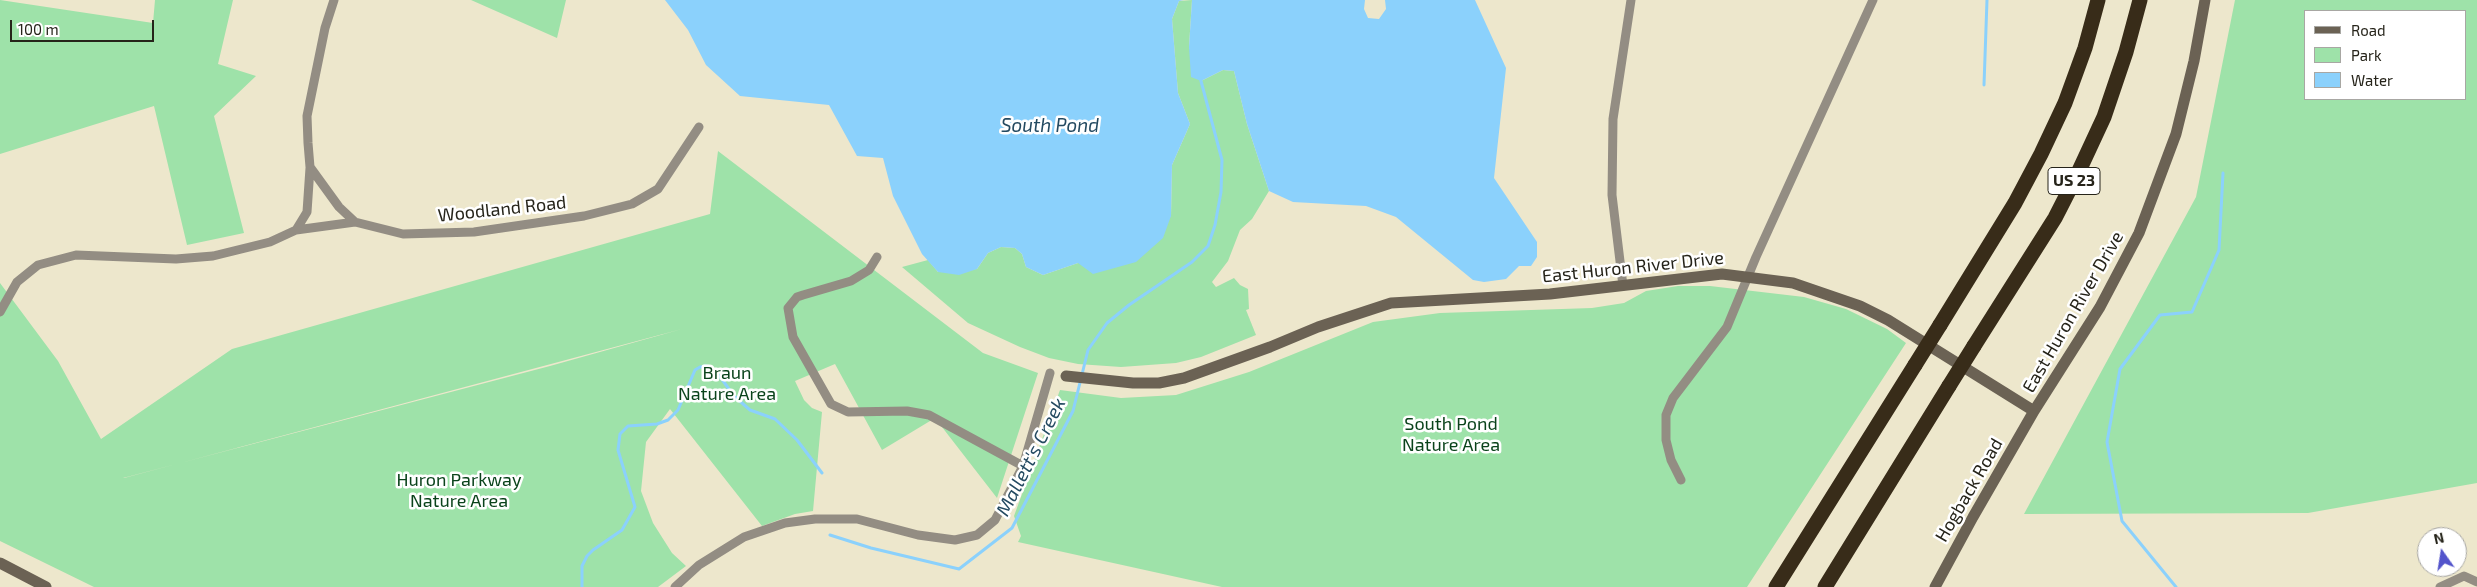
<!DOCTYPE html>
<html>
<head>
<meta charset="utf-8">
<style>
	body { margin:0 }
	#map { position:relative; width:2477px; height:587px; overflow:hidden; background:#ede7cc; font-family:"Exo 2",sans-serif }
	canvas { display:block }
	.legend { position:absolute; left:2304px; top:10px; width:162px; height:90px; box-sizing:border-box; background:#fff; border:1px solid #a8a7a3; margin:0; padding:6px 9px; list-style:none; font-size:15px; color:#26241a }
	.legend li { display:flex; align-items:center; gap:10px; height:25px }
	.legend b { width:25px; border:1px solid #a8a7a3 }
	.north { position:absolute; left:2417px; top:527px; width:50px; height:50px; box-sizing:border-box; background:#fff; border:1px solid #a8a7a3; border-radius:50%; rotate:347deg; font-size:14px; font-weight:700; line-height:20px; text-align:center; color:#26241a }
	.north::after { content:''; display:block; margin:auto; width:18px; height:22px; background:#5354cb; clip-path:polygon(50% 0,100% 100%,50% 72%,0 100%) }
	.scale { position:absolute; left:10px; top:20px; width:144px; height:22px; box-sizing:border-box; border:2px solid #26241a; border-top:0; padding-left:6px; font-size:15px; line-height:18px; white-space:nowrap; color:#26241a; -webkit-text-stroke:4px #fff; paint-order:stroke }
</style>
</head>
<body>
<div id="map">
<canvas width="2477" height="587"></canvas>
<ul class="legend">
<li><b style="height:6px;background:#6b6254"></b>Road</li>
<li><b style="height:14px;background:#9ee2a9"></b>Park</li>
<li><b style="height:14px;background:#8bd1fc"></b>Water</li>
</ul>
<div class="north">N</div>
<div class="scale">100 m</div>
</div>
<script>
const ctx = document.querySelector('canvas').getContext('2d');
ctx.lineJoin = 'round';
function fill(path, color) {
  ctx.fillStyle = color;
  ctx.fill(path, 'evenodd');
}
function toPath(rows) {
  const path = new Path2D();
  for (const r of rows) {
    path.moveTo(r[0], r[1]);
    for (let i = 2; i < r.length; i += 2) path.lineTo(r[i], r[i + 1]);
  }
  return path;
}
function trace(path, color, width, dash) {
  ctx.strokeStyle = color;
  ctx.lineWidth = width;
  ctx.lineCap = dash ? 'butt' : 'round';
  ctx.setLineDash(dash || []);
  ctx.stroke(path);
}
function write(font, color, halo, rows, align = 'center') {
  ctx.font = font + ' "Exo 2",sans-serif';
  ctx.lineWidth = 5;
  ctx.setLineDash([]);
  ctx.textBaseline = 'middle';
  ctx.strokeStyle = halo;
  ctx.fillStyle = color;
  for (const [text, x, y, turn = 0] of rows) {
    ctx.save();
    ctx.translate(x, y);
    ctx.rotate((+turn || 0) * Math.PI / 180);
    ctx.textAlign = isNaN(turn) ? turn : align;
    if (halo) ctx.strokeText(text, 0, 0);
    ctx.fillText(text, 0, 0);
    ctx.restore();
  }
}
const green = toPath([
	[0,0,153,23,155,0,233,0,218,64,256,76,214,116,244,233,187,245,154,106,0,154],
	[471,0,566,0,557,38],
	[1192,0,1189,47,1201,81,1223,70,1234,71,1247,124,1269,191,1252,219,1240,230,1228,261,1212,282,1216,287,1234,278,1240,285,1248,289,1249,309,1246,310,1256,335,1201,357,1176,363,1121,367,1078,364,1049,358,1020,347,968,323,902,267,928,260,938,272,977,269,988,253,1001,247,1015,248,1022,254,1026,267,1043,275,1078,263,1171,216,1172,165,1190,124,1178,93,1172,19,1179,1],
	[2235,0,2477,0,2477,483,2308,513,2024,514,2196,197],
	[2466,11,2466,99,2306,99,2306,11],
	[718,151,983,353,1038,373,997,498,935,418,882,450,835,364,795,381,804,400,812,408,822,412,813,511,795,514,762,526,670,409,646,442,641,491,653,523,672,553,686,566,658,587,94,587,0,541,0,283,58,361,101,439,232,349,710,214],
	[682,329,550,366,123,478,124,478],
	[1678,286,1710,286,1804,297,1846,309,1887,329,1906,343,1747,587,1222,587,1018,542,1021,536,1014,516,1060,390,1121,398,1176,395,1249,372,1373,322,1440,313,1592,308,1624,303,1646,291]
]);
const water = toPath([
	[665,0,1184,0,1179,1,1172,19,1178,93,1190,124,1172,165,1171,216,1163,238,1136,262,1093,274,1078,263,1043,275,1026,267,1022,254,1015,248,1001,247,988,253,977,269,959,275,938,272,922,254,893,196,883,158,857,156,829,105,740,96,706,65,688,30],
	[1192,0,1365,0,1364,9,1368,18,1379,19,1386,9,1385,0,1475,0,1506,68,1494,178,1537,242,1537,257,1531,266,1519,266,1506,279,1484,282,1473,280,1396,217,1366,206,1293,202,1269,191,1247,124,1234,71,1223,70,1201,81,1191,77,1189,47]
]);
const stream = toPath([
	[1984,85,1987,0],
	[830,535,871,548,959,569,1012,528,1073,411,1088,350,1107,323,1129,305,1192,262,1208,246,1215,225,1221,192,1222,160,1201,81],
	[582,587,582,566,587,556,593,550,622,530,635,507,618,450,620,434,628,426,657,424,668,420,678,410,695,370,700,367,706,366,718,374,734,396,750,410,775,419,797,440,822,473],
	[2176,587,2122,521,2107,442,2120,369,2160,315,2192,312,2219,250,2223,173]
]);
const street = toPath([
	[334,0,325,28,307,116,308,143,310,167,339,207,355,222],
	[296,230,307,212,310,168],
	[877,257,869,270,851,281,803,295,797,297,788,308,793,337,831,404,848,412,907,411,929,415,1023,466],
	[1623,286,1612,195,1613,119,1631,0],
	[0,312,17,282,38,265,76,255,176,259,213,256,270,242,296,230,355,222,403,234,474,232,584,216,632,204,658,189,699,127],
	[1681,480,1671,460,1666,440,1666,415,1673,398,1727,327,1756,257,1873,0],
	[675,587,699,565,744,537,785,523,815,519,857,519,918,535,955,540,977,535,995,520,1023,466,1050,373],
	[2440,587,2464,576,2477,582]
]);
const secondary = toPath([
	[1066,376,1133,383,1159,383,1184,378,1270,347,1318,327,1391,303,1550,294,1722,274,1793,283,1860,306,1888,320,2034,411],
	[0,563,46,587],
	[1935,587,1973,517,2034,411,2100,307,2139,233,2176,134,2194,61,2205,0]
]);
const highway = toPath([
	[1940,325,2015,203,2041,154,2065,103,2085,48,2098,0],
	[1974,346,2055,218,2078,173,2104,117,2126,52,2140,0],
	[1776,587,1915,365],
	[1825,587,1949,386]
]);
const highwayBridge = toPath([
	[1915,365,1940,325],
	[1949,386,1974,346]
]);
const shields = [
	[2074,181,52]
];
const shieldNames = [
	["US 23",2074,181]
];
const streetNames = [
	["Woodland Road",502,209,-6],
	["East Huron River Drive",1633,267,-6],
	["East Huron River Drive",2073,312,-60],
	["Hogback Road",1969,490,-60]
];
const parkNames = [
	["Braun",727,373],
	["Nature Area",727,394],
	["South Pond",1451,424],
	["Nature Area",1451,445],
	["Huron Parkway",459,480],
	["Nature Area",459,501]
];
const waterNames = [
	["South Pond",1050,126],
	["Mallett's Creek",1031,457,-63]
];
fill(green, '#9ee2a9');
fill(water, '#8bd1fc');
trace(stream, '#8bd1fc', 3);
trace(street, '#938d83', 9);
trace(secondary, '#6b6254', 11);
trace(highway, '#382c19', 15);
trace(highwayBridge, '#382c19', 15);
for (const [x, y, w] of shields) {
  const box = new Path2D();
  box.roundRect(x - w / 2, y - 13.5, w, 27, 4);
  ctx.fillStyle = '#fff';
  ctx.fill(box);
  trace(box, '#26241a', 1);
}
write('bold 16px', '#26241a', null, shieldNames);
write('18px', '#26241a', '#fff', streetNames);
write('18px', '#0a431b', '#fff', parkNames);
write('italic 19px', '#244a61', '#fff', waterNames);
</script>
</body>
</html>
